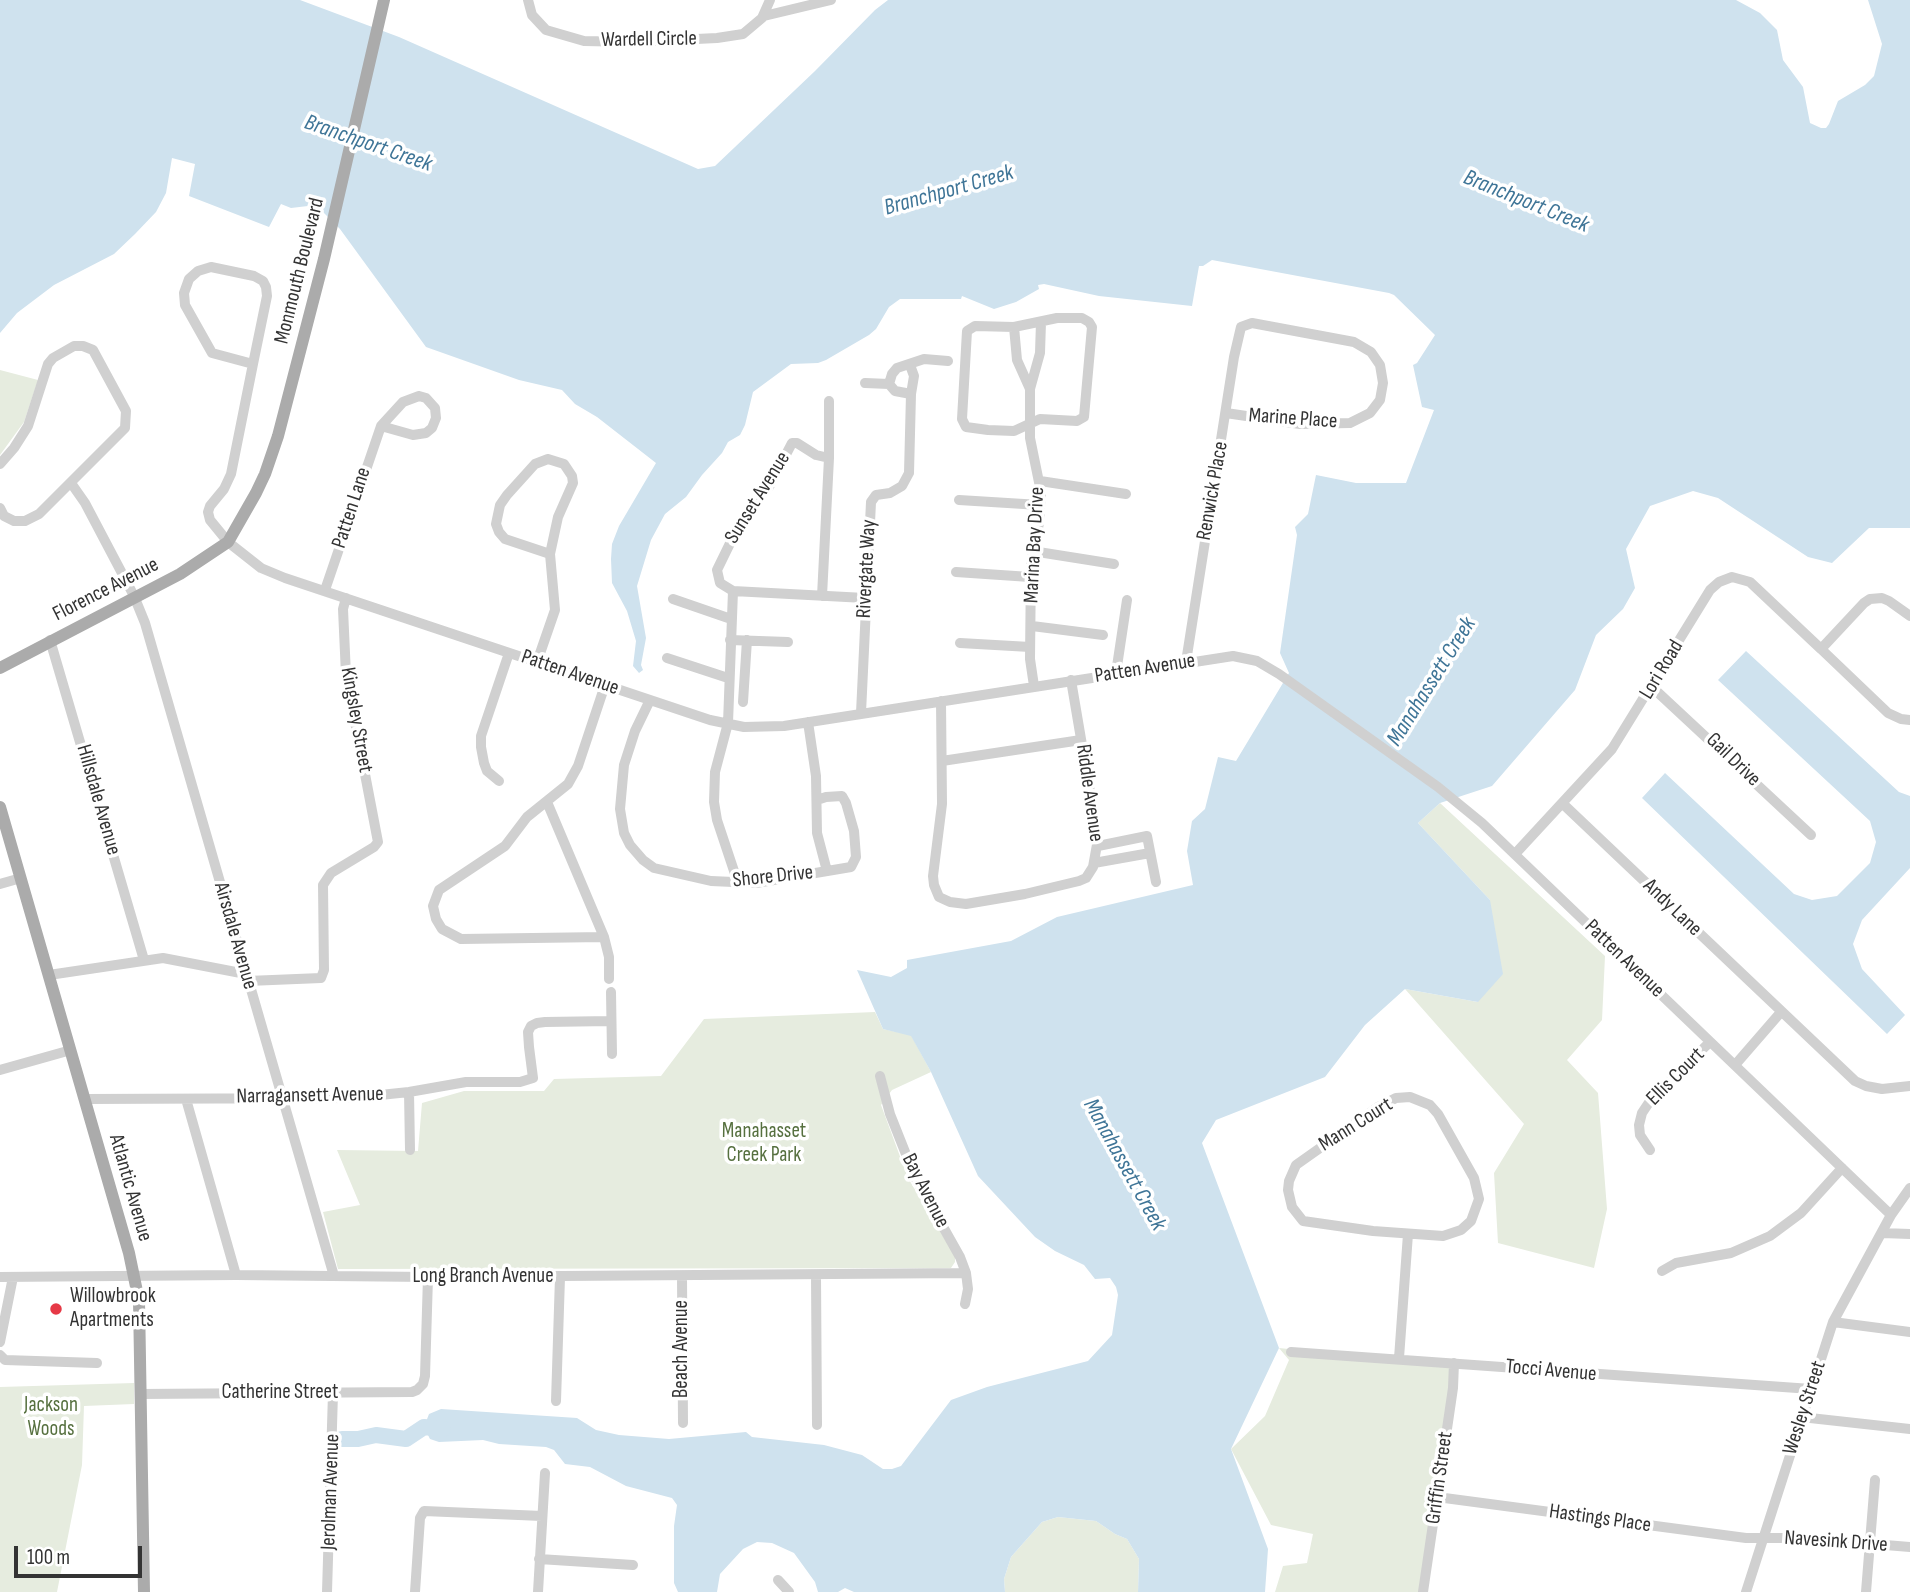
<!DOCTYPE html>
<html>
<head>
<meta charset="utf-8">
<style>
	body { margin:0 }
	#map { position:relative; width:1910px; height:1592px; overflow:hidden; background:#fff; font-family:"Sofia Sans Condensed",sans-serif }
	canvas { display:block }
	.scale { position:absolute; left:14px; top:1546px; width:128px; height:32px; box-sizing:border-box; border:4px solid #333; border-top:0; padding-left:9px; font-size:21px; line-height:24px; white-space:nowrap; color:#333; -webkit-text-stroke:5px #fff; paint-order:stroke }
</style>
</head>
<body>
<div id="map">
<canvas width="1910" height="1592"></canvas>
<div class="scale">100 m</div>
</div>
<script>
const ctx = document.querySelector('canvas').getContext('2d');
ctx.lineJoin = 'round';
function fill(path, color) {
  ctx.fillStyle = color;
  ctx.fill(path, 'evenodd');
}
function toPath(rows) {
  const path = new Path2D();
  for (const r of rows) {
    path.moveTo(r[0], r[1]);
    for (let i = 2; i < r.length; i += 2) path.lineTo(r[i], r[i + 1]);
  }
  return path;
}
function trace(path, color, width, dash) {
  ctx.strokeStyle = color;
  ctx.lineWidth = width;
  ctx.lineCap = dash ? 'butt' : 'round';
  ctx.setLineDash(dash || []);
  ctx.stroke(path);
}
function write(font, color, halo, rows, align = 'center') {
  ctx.font = font + ' "Sofia Sans Condensed",sans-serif';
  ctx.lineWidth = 7;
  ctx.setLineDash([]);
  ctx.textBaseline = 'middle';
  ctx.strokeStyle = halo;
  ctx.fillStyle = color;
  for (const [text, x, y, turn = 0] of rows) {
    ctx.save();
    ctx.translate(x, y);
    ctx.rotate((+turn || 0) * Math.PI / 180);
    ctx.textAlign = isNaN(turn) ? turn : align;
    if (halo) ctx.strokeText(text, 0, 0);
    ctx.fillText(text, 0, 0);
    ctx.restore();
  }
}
const green = toPath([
	[0,370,38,380,24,422,0,455],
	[1440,803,1605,956,1602,1020,1567,1060,1598,1093,1607,1209,1594,1268,1498,1243,1494,1173,1524,1124,1405,989,1478,1002,1490,900,1418,823],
	[875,1012,883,1029,911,1035,931,1072,892,1090,881,1105,908,1178,955,1256,955,1262,951,1268,338,1269,323,1212,360,1205,337,1150,418,1151,422,1103,464,1091,544,1091,554,1079,661,1076,704,1019],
	[1279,1348,1455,1366,1421,1592,1275,1592,1283,1566,1307,1563,1313,1534,1271,1525,1231,1449,1265,1416,1289,1360],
	[134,1383,134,1404,84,1406,82,1465,57,1592,0,1592,0,1387],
	[1058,1517,1096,1521,1115,1534,1127,1539,1139,1559,1138,1592,1005,1592,1004,1579,1011,1557,1042,1522]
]);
const water = toPath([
	[0,0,300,0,399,37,698,169,715,166,815,71,875,10,888,0,1736,0,1760,13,1777,30,1783,60,1803,87,1810,123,1821,128,1826,128,1829,124,1838,101,1865,85,1874,76,1882,44,1868,0,1910,0,1910,528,1869,528,1832,563,1808,557,1718,498,1693,491,1650,506,1626,549,1635,588,1623,609,1596,635,1575,690,1492,786,1440,803,1418,823,1490,900,1503,974,1478,1002,1405,989,1365,1025,1325,1077,1216,1120,1202,1143,1279,1348,1231,1449,1268,1549,1265,1592,1138,1592,1139,1559,1127,1539,1115,1534,1096,1521,1058,1517,1042,1522,1011,1557,1004,1579,1005,1592,854,1592,845,1588,838,1592,818,1592,815,1582,794,1553,772,1543,757,1542,743,1549,720,1574,717,1592,678,1592,674,1583,674,1526,677,1505,672,1498,626,1486,590,1467,565,1464,554,1450,546,1447,499,1444,483,1440,439,1442,430,1439,424,1427,429,1414,441,1409,577,1418,596,1430,619,1435,669,1439,746,1432,752,1437,824,1445,862,1455,883,1469,892,1469,901,1466,951,1400,987,1387,1088,1361,1112,1335,1118,1295,1116,1287,1110,1278,1095,1279,1084,1265,1055,1251,1035,1237,978,1176,931,1072,911,1036,883,1029,857,970,891,977,907,968,907,960,1011,941,1057,917,1193,885,1187,851,1192,821,1205,809,1218,757,1236,761,1289,673,1280,653,1297,535,1295,527,1308,514,1316,475,1356,483,1406,483,1434,410,1422,407,1413,365,1417,363,1435,335,1394,295,1389,293,1212,260,1203,266,1199,266,1192,306,1099,296,1044,284,1038,285,1039,289,1016,302,994,309,962,296,961,299,900,299,889,307,876,329,869,335,826,360,818,363,791,364,753,392,745,425,740,435,728,442,722,453,702,475,686,497,665,514,651,540,637,586,646,638,641,665,643,670,639,673,633,666,636,641,627,611,612,583,611,559,612,544,619,526,656,463,597,417,575,404,562,390,519,380,426,347,340,229,320,209,308,206,291,208,281,204,269,227,189,196,195,164,172,158,166,193,156,212,135,234,114,254,54,285,17,313,0,333],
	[1746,651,1899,792,1910,796,1910,868,1862,920,1853,944,1862,969,1905,1015,1887,1034,1642,798,1665,773,1794,894,1812,900,1837,896,1870,863,1876,842,1870,821,1718,680]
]);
const river = toPath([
	[342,1439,358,1439,376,1435,406,1439,424,1427,443,1429]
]);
const minor = toPath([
	[528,0,532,15,546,30,584,41,634,42,717,38,743,34,762,18,770,0],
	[764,16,831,0],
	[211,267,254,276,263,281,266,287,267,296,253,364,212,353,185,305,184,293,189,279,198,271,211,267],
	[1057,318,1082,318,1089,322,1092,327,1084,417,1077,421,1040,419,1014,431,988,430,966,427,962,419,967,331,975,326,1014,327,1057,318],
	[1014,327,1017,360,1030,389],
	[253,364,231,474,224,489,210,506,208,512,210,520,228,542,261,568,285,578,710,720,744,727,784,726,1233,656,1257,661,1279,674,1438,787,1482,823,1891,1215],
	[865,383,889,384],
	[911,394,895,391,889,384,892,374,897,368,924,359,948,361],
	[419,396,426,398,435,408,436,418,432,428,426,433,413,435,381,426,403,402,419,396],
	[548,459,564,464,572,476,573,483,558,517,550,554,505,539,499,532,496,524,500,505,507,495,535,464,548,459],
	[0,464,14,448,28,426,48,364,53,358,74,346,83,346,93,350,126,411,125,428,39,514,25,521,14,521,4,516,0,508],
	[1040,481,1126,494],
	[71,483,85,503,134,596,145,623,334,1276],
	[959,500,1040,505],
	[1032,551,1114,564],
	[956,572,1030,577],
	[325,590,381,426],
	[733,591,865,598],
	[822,596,829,458,829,401],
	[673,599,731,619],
	[1910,616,1889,601,1882,598,1870,599,1864,603,1821,649,1888,713,1901,719,1910,720],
	[1032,626,1103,635],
	[50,640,144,960],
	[730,640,788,642],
	[960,643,1030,647],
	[667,658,728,678],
	[537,662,555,610,550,554],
	[1186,662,1234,357,1241,327,1252,323,1354,342,1371,352,1380,365,1383,383,1380,400,1370,413,1350,423,1300,424,1226,413],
	[1116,673,1127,600],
	[1034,686,1030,659,1031,564,1039,523,1041,492,1030,438,1030,389,1040,353,1041,322],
	[1652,687,1811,835],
	[650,700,635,731,624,765,620,809,624,833,630,845,643,860,654,868,711,881,756,883,851,867,856,857,854,831,846,803,842,796,826,797,817,800],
	[941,701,942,804,933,876,934,885,939,897,950,902,966,904,1025,894,1079,881,1086,878,1093,867,1098,839,1071,680],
	[743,702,747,640],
	[861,713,871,502,876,495,890,493,902,486,909,473,911,394,914,376,910,365],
	[808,722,816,776,817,833,827,871],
	[942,761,1081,740],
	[499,781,487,771,484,763,481,747,481,736,509,653],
	[547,802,604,937,609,957,609,979],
	[1562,803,1855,1081,1866,1086,1882,1089,1910,1086],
	[1098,846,1147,836,1156,882],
	[1515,854,1612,749,1710,590,1719,582,1732,577,1750,582,1821,649],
	[1094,863,1150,853],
	[738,883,717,820,714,802,715,772,728,723,733,591,720,583,717,570,738,527,751,507,769,487,792,443,797,443,816,455,829,458],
	[0,884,21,878],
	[604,937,461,939,442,929,436,919,433,906,439,890,505,846,527,817,568,784,578,766,605,685],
	[49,975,163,958,246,974],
	[248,981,321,978,324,970,323,885,331,873,374,847,378,842,346,675,343,609,346,598],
	[611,992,612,1054],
	[1735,1065,1781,1012],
	[0,1070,71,1050],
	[880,1076,890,1114,915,1177,960,1257,966,1273,968,1289,965,1304],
	[409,1092,410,1150],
	[1410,1097,1430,1105,1438,1114,1474,1178,1479,1199,1471,1221,1461,1230,1443,1236,1373,1231,1303,1221,1292,1207,1288,1190,1289,1181,1296,1165,1378,1107,1396,1098,1410,1097],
	[85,1099,351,1098,409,1092,466,1082,520,1082,533,1078,529,1047,528,1032,531,1026,537,1023,545,1022,611,1021],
	[186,1099,236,1275],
	[1650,1150,1640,1135,1639,1125,1642,1113,1652,1098,1710,1042],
	[1882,1233,1910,1234],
	[1662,1271,1676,1263,1731,1253,1770,1236,1801,1213,1842,1168],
	[816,1275,817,1425],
	[682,1276,683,1423],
	[0,1277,236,1275,428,1277,966,1273],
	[1833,1322,1910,1332],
	[0,1342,13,1277],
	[1291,1352,1811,1389],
	[0,1355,5,1360,97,1363],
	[1399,1358,1408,1234],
	[140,1394,412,1392,417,1390,423,1384,425,1376,428,1277],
	[556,1401,560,1277],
	[1801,1417,1910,1429],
	[1437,1497,1746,1538,1800,1538,1910,1547],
	[539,1559,633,1565],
	[778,1580,789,1592],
	[327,1592,333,1393],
	[415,1592,420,1518,424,1511,542,1516],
	[538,1592,545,1473],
	[1423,1592,1453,1388,1454,1363],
	[1746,1592,1833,1322,1891,1215,1910,1188],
	[1866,1592,1875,1480]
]);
const major = toPath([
	[0,668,180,574,228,542,256,493,265,474,278,436,324,259,384,0],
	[0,807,129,1253,139,1301,144,1592]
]);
const markers = [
	[56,1309,7,"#e63946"]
];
const streetNames = [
	["Wardell Circle",649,40,-1],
	["Monmouth Boulevard",300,271,-76],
	["Marine Place",1293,419,4],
	["Renwick Place",1213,491,-80],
	["Sunset Avenue",758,498,-58],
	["Patten Lane",352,508,-72],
	["Marina Bay Drive",1035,545,-87],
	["Rivergate Way",867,569,-87],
	["Florence Avenue",106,590,-27],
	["Patten Avenue",1145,669,-9],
	["Lori Road",1662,670,-59],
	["Patten Avenue",570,673,19],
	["Kingsley Street",356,720,80],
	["Gail Drive",1733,760,44],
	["Riddle Avenue",1089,793,82],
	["Hillsdale Avenue",98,800,74],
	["Shore Drive",773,877,-6],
	["Andy Lane",1672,908,44],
	["Airsdale Avenue",235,936,74],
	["Patten Avenue",1624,959,44],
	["Ellis Court",1676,1077,-45],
	["Narragansett Avenue",310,1096,-1],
	["Mann Court",1356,1125,-32],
	["Atlantic Avenue",130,1188,74],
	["Bay Avenue",925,1191,63],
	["Long Branch Avenue",483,1277],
	["Beach Avenue",682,1349,-90],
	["Tocci Avenue",1551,1371,5],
	["Catherine Street",280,1393],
	["Wesley Street",1805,1408,-72],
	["Griffin Street",1440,1478,-82],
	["Jerolman Avenue",331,1492,-88],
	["Hastings Place",1600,1519,8],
	["Navesink Drive",1836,1542,4]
];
const parkNames = [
	["Manahasset",764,1132],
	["Creek Park",764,1156],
	["Jackson",51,1406],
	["Woods",51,1430]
];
const poiNames = [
	["Willowbrook",70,1297],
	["Apartments",70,1321]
];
const waterNames = [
	["Branchport Creek",368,144,19],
	["Branchport Creek",949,191,-16],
	["Branchport Creek",1526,202,22],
	["Manahassett Creek",1432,682,-58],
	["Manahassett Creek",1124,1165,61]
];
fill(green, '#e6ecdf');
fill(water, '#cfe2ee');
trace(river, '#cfe2ee', 16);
trace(minor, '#d0d0d0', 10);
trace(major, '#ababab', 12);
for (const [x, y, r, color] of markers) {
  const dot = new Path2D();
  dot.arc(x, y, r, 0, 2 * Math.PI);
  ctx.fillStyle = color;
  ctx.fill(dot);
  trace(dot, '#fff', 2.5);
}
write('21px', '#333', '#fff', streetNames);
write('21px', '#56703f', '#fff', parkNames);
write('21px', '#333', '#fff', poiNames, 'left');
write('italic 23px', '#3f7597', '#fff', waterNames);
</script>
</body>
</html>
